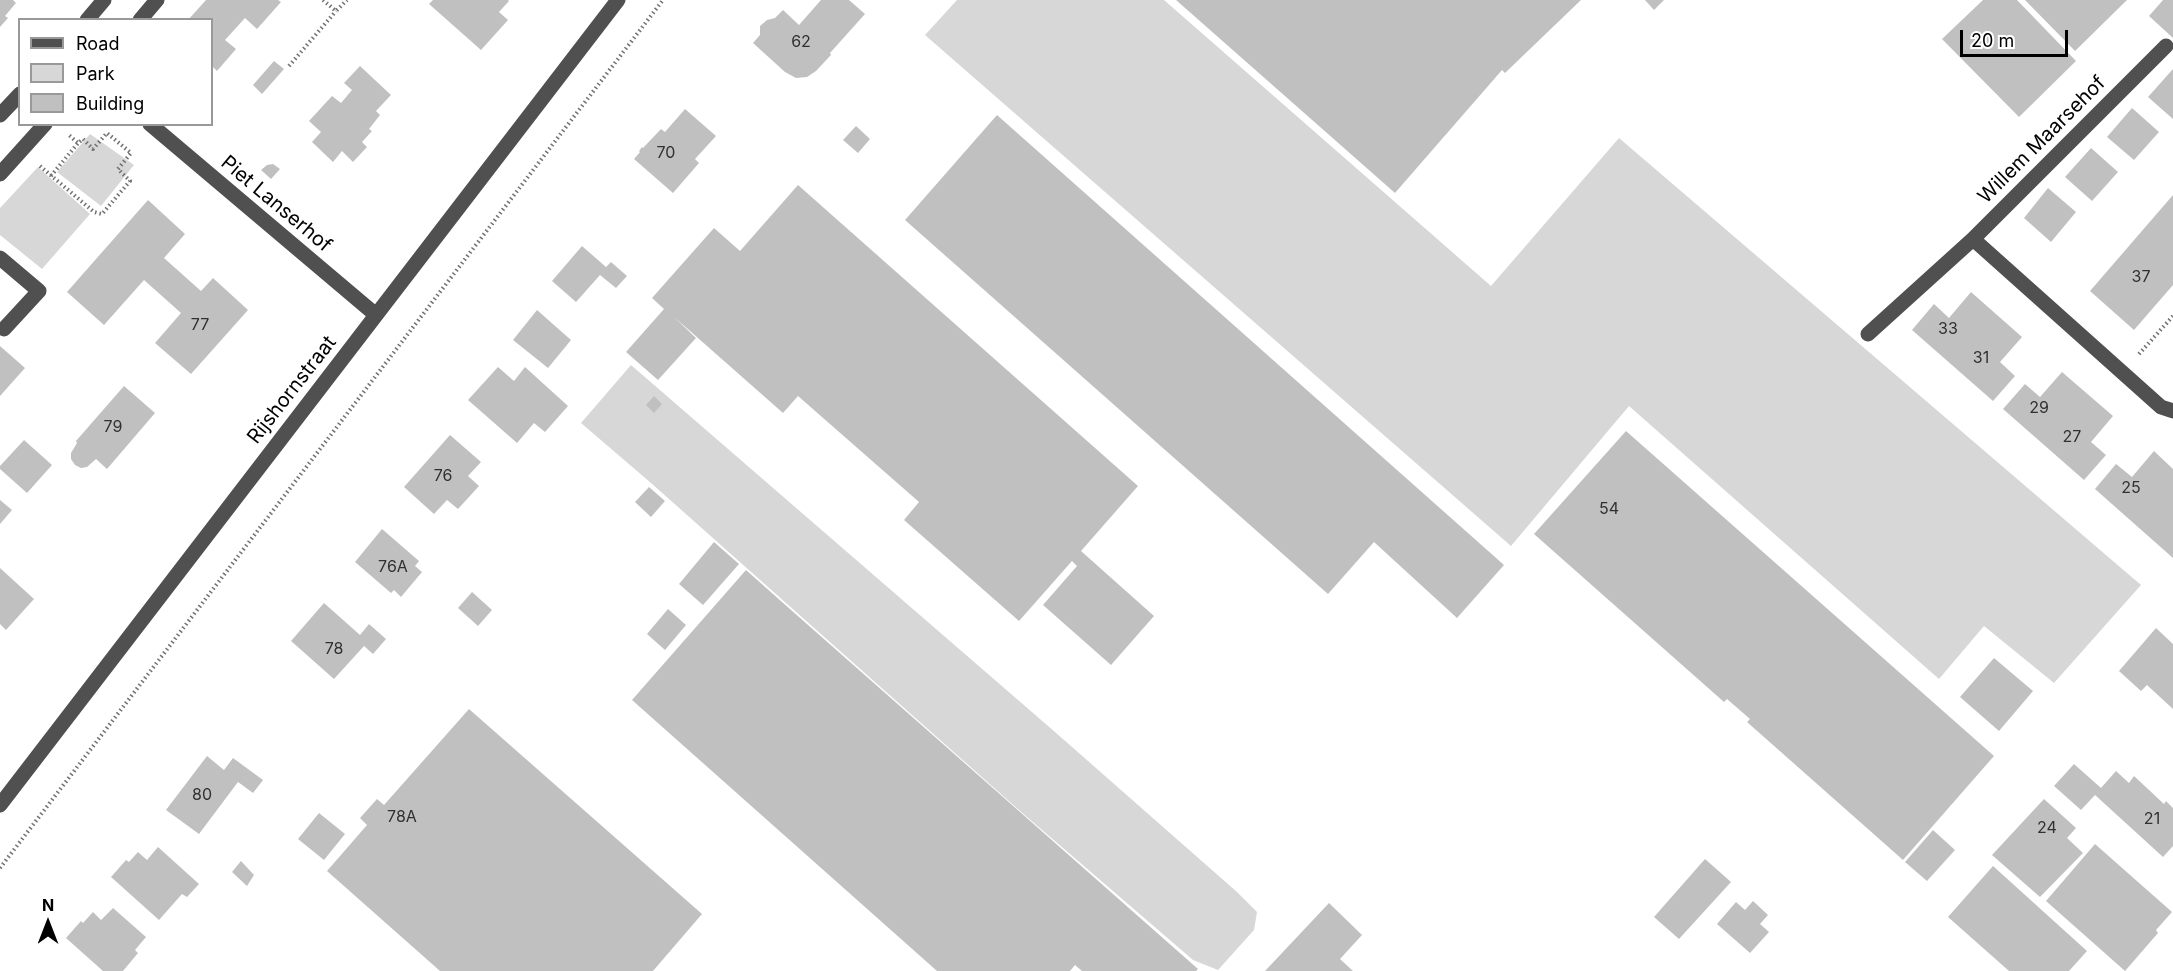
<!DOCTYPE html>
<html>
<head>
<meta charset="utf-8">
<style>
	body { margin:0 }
	#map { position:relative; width:2173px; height:971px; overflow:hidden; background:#fff; font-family:Inter,sans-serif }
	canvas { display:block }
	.legend { position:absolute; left:18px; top:18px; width:195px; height:108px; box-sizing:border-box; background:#fff; border:2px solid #999; margin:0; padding:8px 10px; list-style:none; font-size:18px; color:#000 }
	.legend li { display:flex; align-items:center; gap:12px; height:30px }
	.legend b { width:30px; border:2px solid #999 }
	.north { position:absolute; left:18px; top:893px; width:60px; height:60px; -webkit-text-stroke:4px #fff; paint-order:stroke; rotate:0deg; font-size:16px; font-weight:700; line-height:24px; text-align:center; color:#000 }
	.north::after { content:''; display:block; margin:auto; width:21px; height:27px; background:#000; clip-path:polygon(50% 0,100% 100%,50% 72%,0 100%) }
	.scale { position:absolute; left:1960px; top:30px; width:108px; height:27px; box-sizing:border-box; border:3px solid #000; border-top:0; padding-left:8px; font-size:18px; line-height:21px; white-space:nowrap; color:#000; -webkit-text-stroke:4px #fff; paint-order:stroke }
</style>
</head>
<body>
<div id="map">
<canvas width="2173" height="971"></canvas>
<ul class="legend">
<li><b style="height:8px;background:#505050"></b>Road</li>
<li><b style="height:16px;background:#d7d7d7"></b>Park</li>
<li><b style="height:16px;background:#c0c0c0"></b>Building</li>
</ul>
<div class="north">N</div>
<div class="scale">20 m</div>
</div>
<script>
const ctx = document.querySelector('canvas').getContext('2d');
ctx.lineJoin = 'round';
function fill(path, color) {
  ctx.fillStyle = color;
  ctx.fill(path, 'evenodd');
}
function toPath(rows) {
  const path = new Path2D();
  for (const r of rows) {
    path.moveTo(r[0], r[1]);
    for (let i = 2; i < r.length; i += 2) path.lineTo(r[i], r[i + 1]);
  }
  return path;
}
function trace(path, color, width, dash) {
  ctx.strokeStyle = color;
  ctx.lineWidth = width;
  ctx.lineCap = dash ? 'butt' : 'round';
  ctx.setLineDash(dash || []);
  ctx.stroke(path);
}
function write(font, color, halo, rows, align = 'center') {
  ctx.font = font + ' Inter,sans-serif';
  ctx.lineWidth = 4.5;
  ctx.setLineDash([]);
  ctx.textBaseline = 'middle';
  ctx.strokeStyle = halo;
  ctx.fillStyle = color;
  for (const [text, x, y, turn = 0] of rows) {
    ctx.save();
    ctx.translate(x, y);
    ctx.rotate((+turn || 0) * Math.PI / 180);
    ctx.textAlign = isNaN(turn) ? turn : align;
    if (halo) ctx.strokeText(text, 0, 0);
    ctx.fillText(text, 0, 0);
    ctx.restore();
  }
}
const green = toPath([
	[957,0,1164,0,1491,286,1619,138,2141,585,2054,683,1984,626,1939,679,1629,406,1511,546,925,35],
	[90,134,134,165,101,206,57,172],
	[38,167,90,214,42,269,0,235,0,208],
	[631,365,1055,732,1237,892,1257,912,1254,930,1218,970,1193,960,1020,811,651,483,581,423]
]);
const building = toPath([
	[0,0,13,0,16,3,5,16,8,18,0,27],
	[206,0,278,0,281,2,257,29,245,18,225,40,236,49,217,71,212,66,212,20,188,20],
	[433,0,508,0,509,1,499,12,508,20,481,50,429,4],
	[821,0,849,0,865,14,830,53,831,55,816,71,807,77,796,78,785,72,753,43,760,35,760,26,767,20,775,18,783,10,799,25],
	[1176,0,1581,0,1505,73,1502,70,1395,193],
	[1645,0,1664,0,1654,10],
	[1983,0,2017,0,2076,61,2019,117,1942,39],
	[2025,0,2127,0,2075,51],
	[2163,0,2173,0,2173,38,2149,16],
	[274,61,284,69,262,94,253,85],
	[360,66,391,95,376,111,380,115,369,129,372,131,362,142,367,147,353,162,342,151,333,162,312,142,321,132,309,121,332,96,341,103,352,90,344,83],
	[2173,69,2173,119,2148,97],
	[2132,108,2159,132,2134,160,2107,137],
	[685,109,716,136,695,159,699,163,673,193,634,159,640,152,639,151,642,147,643,148,661,129,665,132],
	[997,115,1504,565,1457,618,1374,542,1328,594,905,220],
	[856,126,870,139,858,153,843,140],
	[2091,148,2118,172,2092,201,2065,177],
	[273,164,280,169,271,179,261,170,267,165],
	[798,185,1138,486,1081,551,1154,616,1111,665,1043,605,1077,566,1072,561,1019,621,904,520,919,502,798,396,783,413,673,316,696,338,658,380,626,352,664,309,652,298,714,228,740,251],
	[2048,188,2076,212,2051,242,2024,218],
	[2173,195,2173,285,2134,330,2090,291],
	[148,200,185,234,164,258,201,291,213,278,248,310,191,374,155,343,181,313,144,280,104,325,67,292],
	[582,246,606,267,611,262,627,276,616,288,600,275,576,302,552,281],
	[1971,292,2022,337,2000,362,2015,376,1993,401,1912,330,1934,304,1949,318],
	[537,310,571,340,548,368,513,340],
	[0,346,25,368,0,396],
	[498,367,514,381,525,367,568,406,545,432,534,423,517,443,468,400],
	[2062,372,2113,416,2091,442,2106,455,2084,480,2003,409,2025,384,2040,397],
	[124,386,155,413,107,469,96,459,87,467,81,468,75,465,71,459,71,453,77,443,76,441],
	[654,396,662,404,654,413,646,405],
	[1626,431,1994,756,1903,860,1747,722,1750,719,1727,699,1724,702,1534,534],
	[450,435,481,462,468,476,479,486,458,509,447,500,434,514,404,487],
	[24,440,52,465,27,493,0,469,0,466],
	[2154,451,2173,469,2173,558,2095,489,2116,464,2132,477],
	[649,487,665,501,651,517,635,502],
	[0,500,12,510,0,524],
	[382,529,419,561,415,566,422,572,401,597,394,590,391,593,355,562],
	[714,542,739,564,703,605,679,584],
	[0,568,34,599,6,630,0,624],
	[746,570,782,602,1198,969,1196,971,1082,971,1075,965,1070,971,937,971,632,700],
	[472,592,492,610,478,626,458,608],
	[324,603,360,635,369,624,386,639,373,654,364,646,334,679,291,641],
	[668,609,686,625,665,650,647,634],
	[2156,628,2173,644,2173,709,2147,685,2141,691,2119,671],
	[1994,658,2033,691,1999,731,1960,697],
	[469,709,702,914,653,971,440,971,327,871,367,825,360,818,377,799,384,805],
	[207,756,224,770,233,758,263,780,253,793,238,782,199,834,166,810],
	[2074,764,2101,788,2116,771,2129,783,2134,776,2164,804,2166,801,2173,808,2173,846,2163,857,2095,795,2081,810,2054,786],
	[2044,799,2076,828,2067,838,2083,853,2040,897,1992,855],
	[319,813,345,834,324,860,298,839],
	[1933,830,1955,850,1927,881,1905,862],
	[2095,844,2172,912,2156,930,2158,933,2125,971,2046,901],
	[158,847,199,884,187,897,182,894,159,920,111,877,126,860,129,862,138,852,147,860],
	[1705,859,1731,882,1679,939,1654,917],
	[241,861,254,875,247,886,232,872],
	[1993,866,2087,951,2069,971,2009,971,1948,917],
	[1753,901,1768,915,1760,924,1769,932,1750,953,1717,924,1736,902,1745,910],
	[1329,903,1362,935,1340,959,1353,971,1265,971],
	[113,908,146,937,135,950,138,953,123,971,103,971,66,938,81,921,83,923,93,912,101,920]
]);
const path = toPath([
	[323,0,336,11,347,0],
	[289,66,336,11],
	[40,166,94,212,102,214,130,181,118,169,131,153,107,133,93,149,83,139,78,143,69,135],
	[51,176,78,143],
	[2139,354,2173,316],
	[0,868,663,0]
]);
const minor = toPath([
	[87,20,104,0],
	[140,20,157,0],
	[0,115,20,94],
	[150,124,376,315],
	[0,174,45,124],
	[1973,239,2161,407,2173,411],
	[0,258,39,291,4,329],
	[1868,334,1973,239,2166,46],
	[0,805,618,0]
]);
const numberNames = [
	["62",801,42],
	["70",666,153],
	["37",2141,277],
	["77",200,325],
	["33",1948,329],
	["31",1981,358],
	["29",2039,408],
	["79",113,427],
	["27",2072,437],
	["76",443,476],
	["25",2131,488],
	["54",1609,509],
	["76A",393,567],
	["78",334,649],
	["80",202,795],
	["78A",402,817],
	["21",2152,819],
	["24",2047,828]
];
const streetNames = [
	["Willem Maarsehof",2042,140,-45],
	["Piet Lanserhof",276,204,40],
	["Rijshornstraat",292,390,-52]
];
fill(green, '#d7d7d7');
fill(building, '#c0c0c0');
trace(path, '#727272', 4, [1.5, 3]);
trace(minor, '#505050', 15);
write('16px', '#303030', null, numberNames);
write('20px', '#000', '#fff', streetNames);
</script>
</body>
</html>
